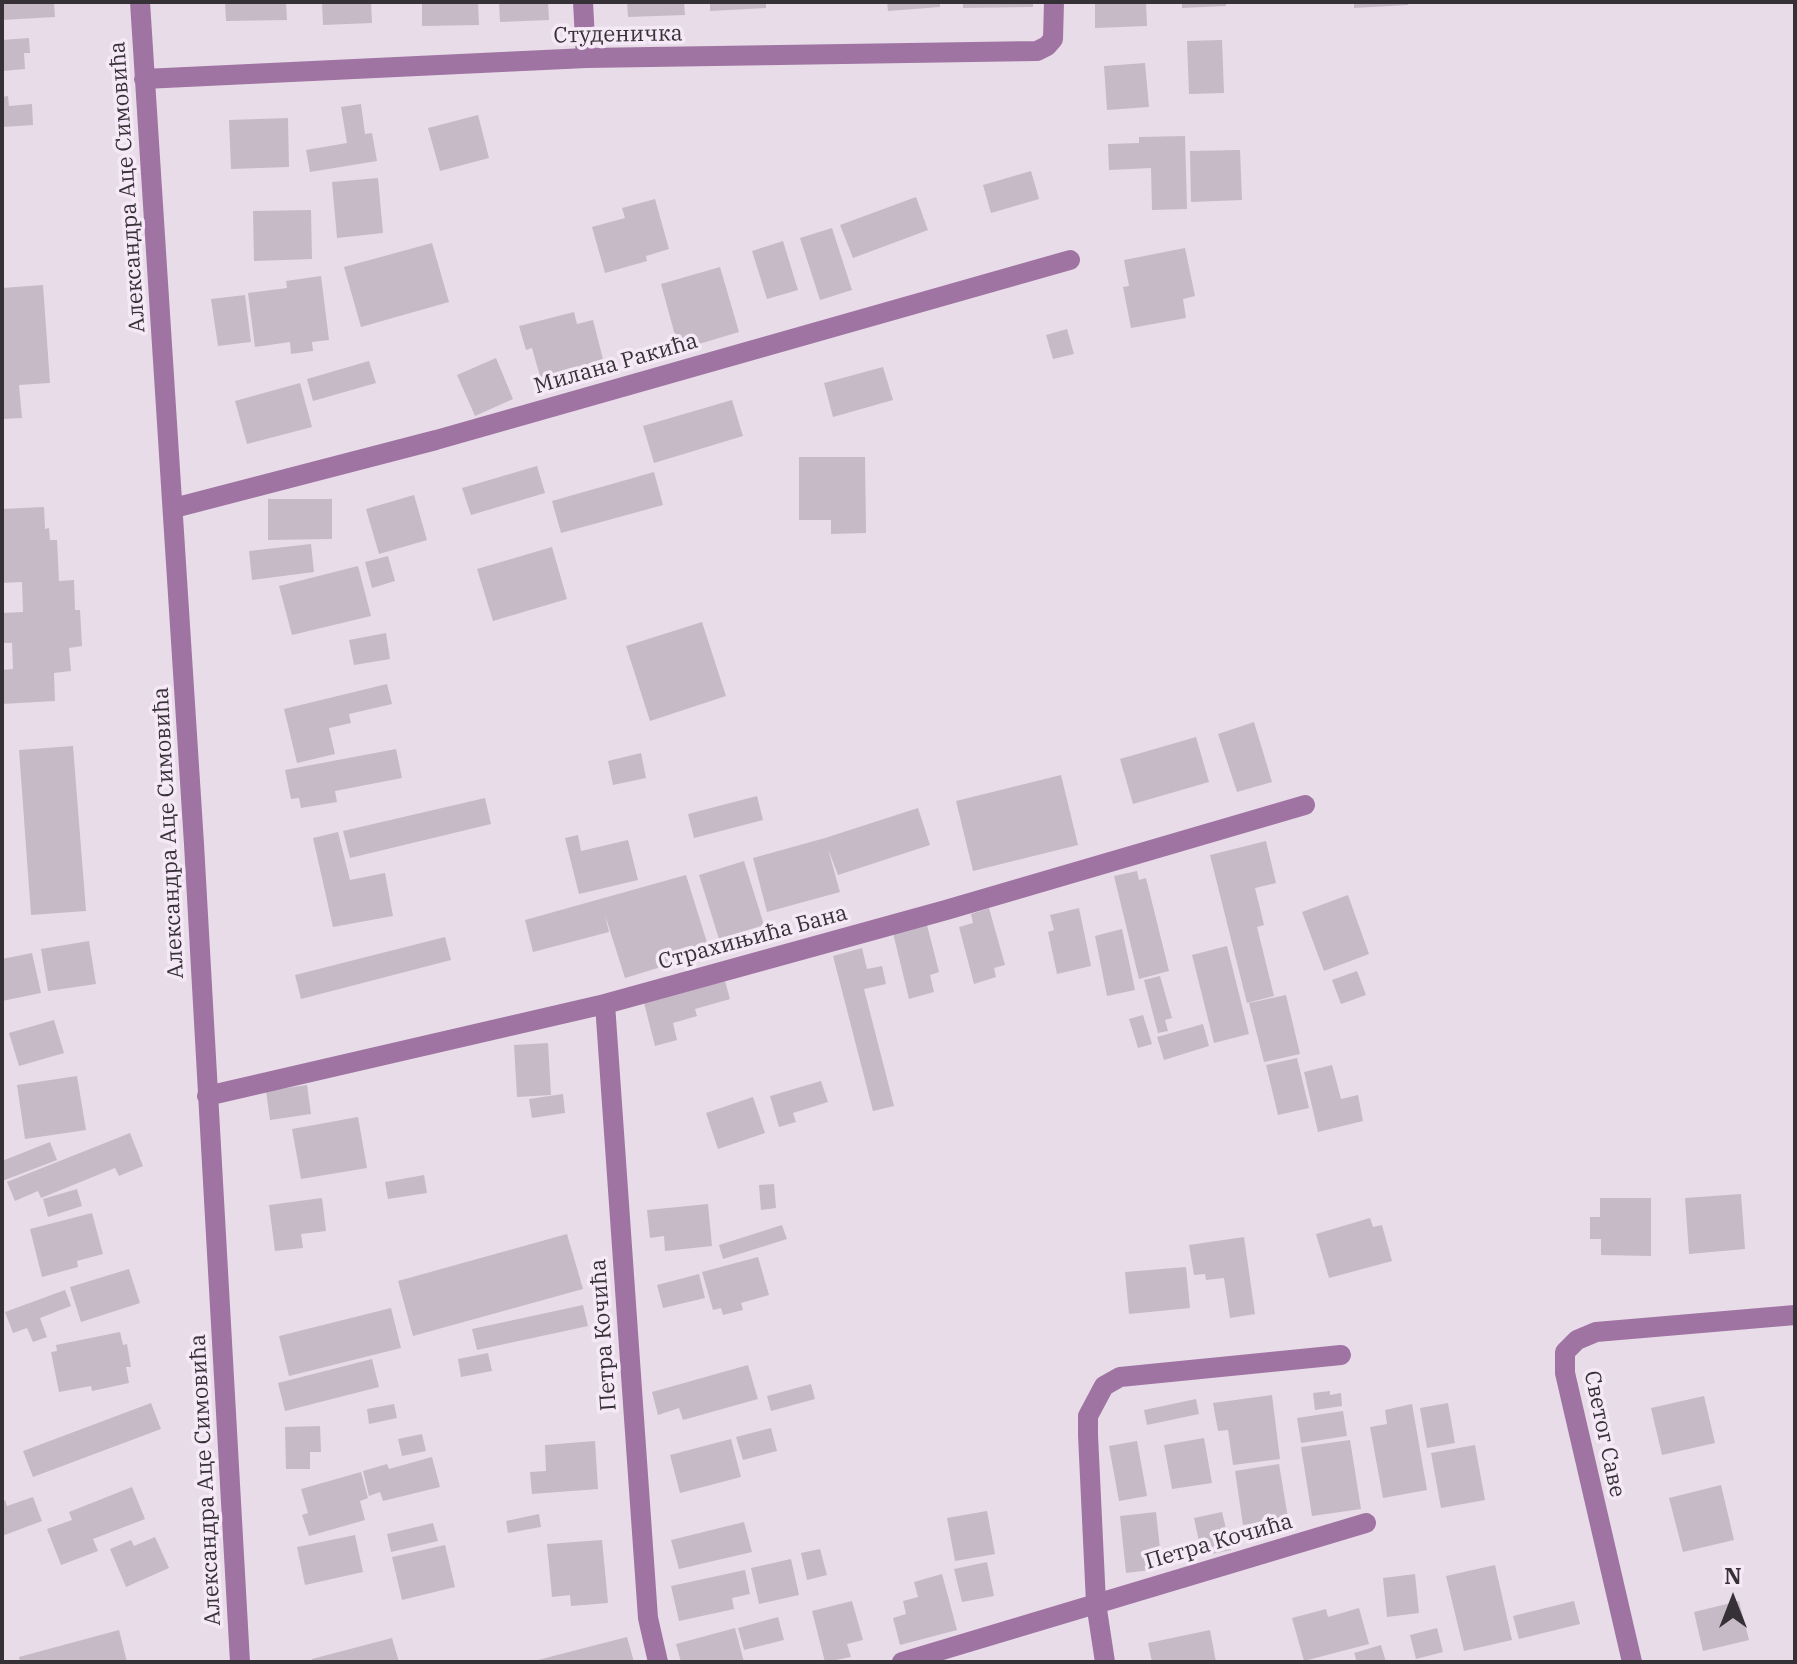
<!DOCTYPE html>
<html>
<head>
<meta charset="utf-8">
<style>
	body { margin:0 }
	#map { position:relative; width:1797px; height:1664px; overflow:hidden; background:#e9dce9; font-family:"IBM Plex Serif",serif }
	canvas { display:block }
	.frame { position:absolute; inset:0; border:4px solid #363136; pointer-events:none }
	.north { position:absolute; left:1693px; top:1560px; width:80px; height:80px; -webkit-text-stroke:6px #f6e9f7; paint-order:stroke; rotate:0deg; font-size:22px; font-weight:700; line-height:32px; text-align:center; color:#363136 }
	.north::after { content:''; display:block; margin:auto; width:28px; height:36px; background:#363136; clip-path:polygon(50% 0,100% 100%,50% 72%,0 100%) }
</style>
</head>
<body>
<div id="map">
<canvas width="1797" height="1664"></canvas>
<div class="frame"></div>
<div class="north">N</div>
</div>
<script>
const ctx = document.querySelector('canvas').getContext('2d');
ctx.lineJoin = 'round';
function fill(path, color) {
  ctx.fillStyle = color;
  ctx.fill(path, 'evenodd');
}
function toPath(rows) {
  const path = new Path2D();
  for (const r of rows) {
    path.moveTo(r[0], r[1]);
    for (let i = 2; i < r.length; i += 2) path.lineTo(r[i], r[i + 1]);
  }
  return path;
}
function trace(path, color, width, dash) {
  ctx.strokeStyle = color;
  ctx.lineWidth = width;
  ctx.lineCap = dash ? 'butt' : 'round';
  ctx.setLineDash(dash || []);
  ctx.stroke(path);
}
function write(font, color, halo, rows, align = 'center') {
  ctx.font = font + ' "IBM Plex Serif",serif';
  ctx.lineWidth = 7;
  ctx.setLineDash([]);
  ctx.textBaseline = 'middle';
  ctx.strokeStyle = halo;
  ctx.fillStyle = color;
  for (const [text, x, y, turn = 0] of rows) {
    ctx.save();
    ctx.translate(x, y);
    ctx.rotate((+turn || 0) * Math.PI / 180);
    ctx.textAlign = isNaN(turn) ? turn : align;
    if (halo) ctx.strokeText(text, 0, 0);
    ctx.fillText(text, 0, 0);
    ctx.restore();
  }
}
const building = toPath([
	[2,2,54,2,55,17,2,20],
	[225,2,286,2,287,20,226,21],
	[322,2,371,2,372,23,323,25],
	[422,2,478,2,479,25,422,26],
	[499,2,548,2,549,20,500,22],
	[627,2,684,2,685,15,628,17],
	[710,2,766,2,766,8,710,11],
	[887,2,940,2,940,7,888,11],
	[963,2,1033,2,1033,7,963,8],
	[1095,2,1146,2,1147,26,1095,28],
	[1182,2,1226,2,1226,6,1182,8],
	[1354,2,1408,2,1408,5,1354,8],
	[29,38,30,53,24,53,25,69,2,71,2,40],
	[1222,40,1224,93,1189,94,1187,41],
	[1145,63,1149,107,1107,110,1104,66],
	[8,96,9,106,32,104,33,125,2,127,2,97],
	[361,104,365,134,372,133,377,161,310,172,306,150,347,143,341,107],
	[478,115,489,158,440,171,428,128],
	[288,118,289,167,231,169,229,120],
	[1185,136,1187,209,1152,210,1151,168,1109,170,1108,144,1139,143,1139,137],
	[1240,150,1242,200,1191,202,1190,151],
	[1031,171,1039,199,991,213,983,185],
	[378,178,383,233,337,238,332,182],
	[916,197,928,230,853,258,840,225],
	[655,199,669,249,646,256,647,261,605,273,592,227,625,218,622,208],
	[311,210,312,259,254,261,253,211],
	[832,228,852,290,820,300,800,238],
	[783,241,798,290,767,299,752,251],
	[432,243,449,302,361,327,344,267],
	[1185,248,1195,296,1183,299,1186,318,1131,328,1123,287,1129,286,1124,260],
	[720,267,739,332,679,350,661,284],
	[321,276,329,340,312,342,313,351,291,354,290,342,255,347,248,293,287,288,286,281],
	[43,285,50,383,19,385,22,418,2,419,2,288],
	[245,295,251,342,218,346,211,299],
	[574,312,577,324,593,320,604,363,541,380,532,348,526,350,519,326],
	[1067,329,1074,354,1053,359,1046,335],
	[496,358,513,399,475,416,457,375],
	[369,361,376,383,313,401,307,379],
	[883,367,893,400,833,417,824,383],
	[300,383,312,427,247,444,235,401],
	[732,400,743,436,654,463,643,426],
	[799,457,865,457,866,533,831,534,831,520,799,520],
	[537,466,545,493,471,515,462,488],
	[654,472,663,505,561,533,552,501],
	[414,495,427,540,379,554,366,509],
	[268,499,332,499,332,539,268,540],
	[44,507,45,529,49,528,50,540,57,540,59,581,74,580,75,610,80,610,82,646,69,648,71,671,54,673,55,701,2,704,2,670,13,669,12,643,2,643,2,613,23,612,22,582,2,583,2,509],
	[311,544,314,572,252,580,249,551],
	[552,547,567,599,493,621,477,569],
	[388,556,395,581,372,588,365,562],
	[358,566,371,616,292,635,279,586],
	[702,622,726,696,650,721,626,646],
	[386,633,390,659,354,665,349,640],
	[387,684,392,704,349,714,351,723,329,728,335,754,297,763,284,709],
	[1254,722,1272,782,1237,792,1218,734],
	[1196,737,1209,782,1133,804,1120,759],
	[73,746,86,911,31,915,19,750],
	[396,749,402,778,335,791,337,802,301,808,299,798,291,799,285,770],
	[641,753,646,778,613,785,608,761],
	[1061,775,1078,845,973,871,956,801],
	[757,796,763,820,694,838,688,814],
	[485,798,491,824,350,858,343,831],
	[918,808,930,845,838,875,828,849,840,892,767,912,753,858,825,838],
	[338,832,350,880,385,873,393,916,333,927,313,838],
	[578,835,581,851,628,840,638,880,579,894,565,838],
	[1266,841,1276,883,1255,888,1264,925,1257,927,1274,996,1247,1003,1210,855],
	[744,861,764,925,719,939,699,875],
	[1137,871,1139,880,1146,878,1169,971,1139,979,1114,876],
	[686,875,710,952,625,978,605,915,609,932,533,952,525,920],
	[1348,895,1369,954,1324,971,1302,912],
	[989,908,1005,965,994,968,996,977,974,984,959,927,973,923,971,914],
	[1079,908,1091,966,1057,974,1048,932,1054,930,1050,915],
	[927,925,939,972,930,975,934,992,909,999,893,933],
	[1122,929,1135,990,1107,996,1095,936],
	[445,937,451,960,301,999,295,975],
	[89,941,96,984,48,991,41,949],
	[1227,946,1249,1034,1214,1043,1192,955],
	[862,948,867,969,882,966,886,984,864,989,894,1106,873,1111,833,956],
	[32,953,41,993,2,1001,2,959],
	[1357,971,1366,995,1341,1004,1332,980],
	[1160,976,1172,1018,1165,1020,1168,1031,1158,1033,1144,980],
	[725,981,730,999,695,1009,697,1016,673,1023,677,1040,655,1046,644,1003],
	[1286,995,1300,1054,1264,1062,1249,1003],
	[1143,1015,1152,1044,1138,1048,1129,1019],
	[54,1020,64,1053,19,1066,9,1033],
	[1203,1024,1209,1046,1164,1060,1157,1037],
	[548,1043,551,1095,517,1097,514,1045],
	[1297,1058,1309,1108,1278,1115,1266,1065],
	[1332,1065,1341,1099,1358,1095,1363,1121,1318,1132,1304,1072],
	[77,1076,86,1130,25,1139,17,1085],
	[821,1081,828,1102,793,1113,796,1122,779,1127,770,1096],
	[307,1085,311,1114,270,1120,266,1091],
	[563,1094,565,1113,532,1118,529,1099],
	[753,1097,765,1133,718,1149,706,1113],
	[358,1117,367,1168,301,1179,292,1129],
	[130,1133,143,1166,119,1176,115,1168,41,1198,38,1191,15,1201,7,1182],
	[50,1142,57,1160,2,1181,2,1161],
	[424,1175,427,1193,388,1199,385,1182],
	[774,1184,776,1208,761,1210,759,1185],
	[77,1189,82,1206,48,1217,43,1199],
	[1741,1194,1745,1249,1689,1254,1685,1198],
	[322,1198,326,1231,301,1234,303,1248,275,1251,269,1205],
	[1600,1198,1651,1198,1651,1256,1601,1255,1601,1239,1590,1239,1590,1217,1600,1217],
	[708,1204,712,1246,665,1251,664,1236,650,1238,647,1210],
	[92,1213,103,1254,77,1261,78,1267,42,1277,30,1229],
	[1370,1218,1373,1227,1382,1225,1392,1261,1329,1278,1316,1234],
	[782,1225,787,1239,723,1259,719,1245],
	[567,1234,583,1289,413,1336,398,1281],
	[1244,1237,1255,1314,1230,1318,1224,1278,1206,1280,1205,1274,1194,1275,1189,1245],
	[758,1257,769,1295,741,1303,743,1310,723,1315,721,1308,713,1310,702,1272],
	[1186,1267,1190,1308,1129,1314,1125,1272],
	[129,1269,140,1303,81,1322,70,1287],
	[699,1274,705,1298,663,1308,657,1285],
	[65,1290,71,1306,40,1318,47,1337,33,1342,27,1328,13,1333,5,1312],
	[583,1305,588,1326,477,1350,472,1329],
	[391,1308,401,1348,289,1376,279,1336],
	[120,1332,123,1345,127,1344,131,1367,126,1367,129,1383,92,1391,91,1386,59,1392,51,1352,57,1351,56,1345],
	[488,1353,492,1371,461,1377,458,1359],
	[372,1359,379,1387,285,1411,278,1383],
	[748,1365,758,1399,683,1420,679,1408,658,1415,652,1392],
	[811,1384,815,1399,771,1411,767,1396],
	[1330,1391,1330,1395,1341,1393,1342,1406,1315,1410,1313,1393],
	[1272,1395,1280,1459,1233,1465,1228,1430,1218,1431,1213,1403],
	[1704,1396,1715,1443,1662,1455,1651,1408],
	[1196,1399,1199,1414,1147,1425,1144,1410],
	[151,1403,161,1429,33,1477,23,1451],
	[1448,1403,1455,1443,1427,1448,1420,1408],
	[394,1404,397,1418,369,1424,367,1409],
	[1412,1404,1427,1490,1383,1498,1370,1427,1387,1424,1385,1410],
	[1343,1411,1347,1436,1301,1443,1297,1418],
	[320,1426,321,1452,310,1452,310,1469,286,1469,285,1427],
	[771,1428,777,1451,743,1460,736,1437],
	[422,1434,426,1451,402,1456,398,1439],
	[1204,1438,1212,1483,1172,1489,1164,1445],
	[731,1439,741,1477,680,1493,670,1455],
	[1350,1440,1361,1509,1312,1516,1301,1447],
	[595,1441,598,1489,532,1494,530,1472,546,1471,545,1445],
	[1137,1441,1147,1496,1119,1501,1109,1446],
	[1475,1445,1485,1500,1441,1508,1431,1453],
	[432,1457,440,1487,383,1501,380,1492,369,1496,363,1471,387,1464,389,1469],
	[1279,1464,1288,1518,1243,1525,1235,1471],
	[361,1472,368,1498,360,1501,365,1520,309,1536,302,1515,308,1513,301,1489],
	[1721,1485,1734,1540,1683,1552,1669,1498],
	[132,1487,145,1519,93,1539,98,1551,61,1565,47,1529,72,1520,69,1512],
	[33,1497,42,1521,2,1536,2,1502,5,1500,7,1506],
	[987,1511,995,1554,955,1561,947,1518],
	[1156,1512,1161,1558,1150,1559,1151,1570,1126,1573,1120,1516],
	[1222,1512,1231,1550,1202,1556,1194,1518],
	[539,1514,541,1527,508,1533,506,1521],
	[744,1522,752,1552,679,1569,671,1540],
	[433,1523,438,1541,391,1552,387,1534],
	[355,1535,363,1572,305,1585,297,1547],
	[155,1537,169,1568,126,1587,110,1549,131,1540,134,1546],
	[602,1540,608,1603,571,1606,570,1595,552,1597,547,1544],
	[445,1545,455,1587,402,1600,392,1557],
	[820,1549,827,1575,807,1580,801,1553],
	[791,1559,799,1595,759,1604,751,1568],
	[987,1562,994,1596,962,1602,954,1569],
	[1495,1565,1512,1640,1464,1651,1446,1576],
	[745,1570,750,1594,732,1598,734,1609,679,1621,671,1586],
	[942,1574,957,1630,900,1645,893,1618,906,1614,903,1601,918,1597,914,1582],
	[1415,1574,1419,1613,1387,1617,1383,1578],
	[852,1601,863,1640,847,1644,851,1657,825,1662,812,1611],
	[1574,1601,1580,1624,1519,1639,1513,1616],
	[1739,1601,1749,1640,1703,1651,1694,1612],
	[1359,1608,1369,1644,1304,1661,1292,1618,1326,1609,1328,1617],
	[778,1617,784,1640,744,1650,738,1628],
	[735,1628,744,1662,681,1662,676,1644],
	[1437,1628,1443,1652,1416,1659,1410,1635],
	[119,1630,127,1662,20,1662,19,1657],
	[1210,1630,1216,1662,1152,1662,1148,1643],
	[627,1637,634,1662,534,1662,534,1661],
	[392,1638,399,1662,313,1662,312,1659],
	[1381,1645,1386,1662,1357,1662,1354,1653]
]);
const minor = toPath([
	[140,2,194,844,240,1662],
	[583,2,586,58],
	[144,79,586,58,1037,51,1047,46,1053,39,1054,2],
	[174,508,436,440,1070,260],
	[605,1004,648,1618,658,1662],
	[207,1096,605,1004,946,910,1305,805],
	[902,1662,1366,1523],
	[1105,1662,1096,1603,1088,1435,1088,1416,1104,1386,1120,1377,1341,1355],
	[1632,1662,1565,1373,1565,1352,1577,1340,1596,1332,1795,1315]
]);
const streetNames = [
	["Студеничка",618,35,-1],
	["Александра Аце Симовића",128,187,-94],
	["Милана Ракића",616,364,-16],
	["Александра Аце Симовића",169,833,-93],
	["Страхињића Бана",753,938,-15],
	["Петра Кочића",604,1335,-94],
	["Светог Саве",1604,1434,78],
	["Александра Аце Симовића",206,1480,-93],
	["Петра Кочића",1219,1542,-16]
];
fill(building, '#c6bac7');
trace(minor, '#9f74a2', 20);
write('22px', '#363136', '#f6e9f7', streetNames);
</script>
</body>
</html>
